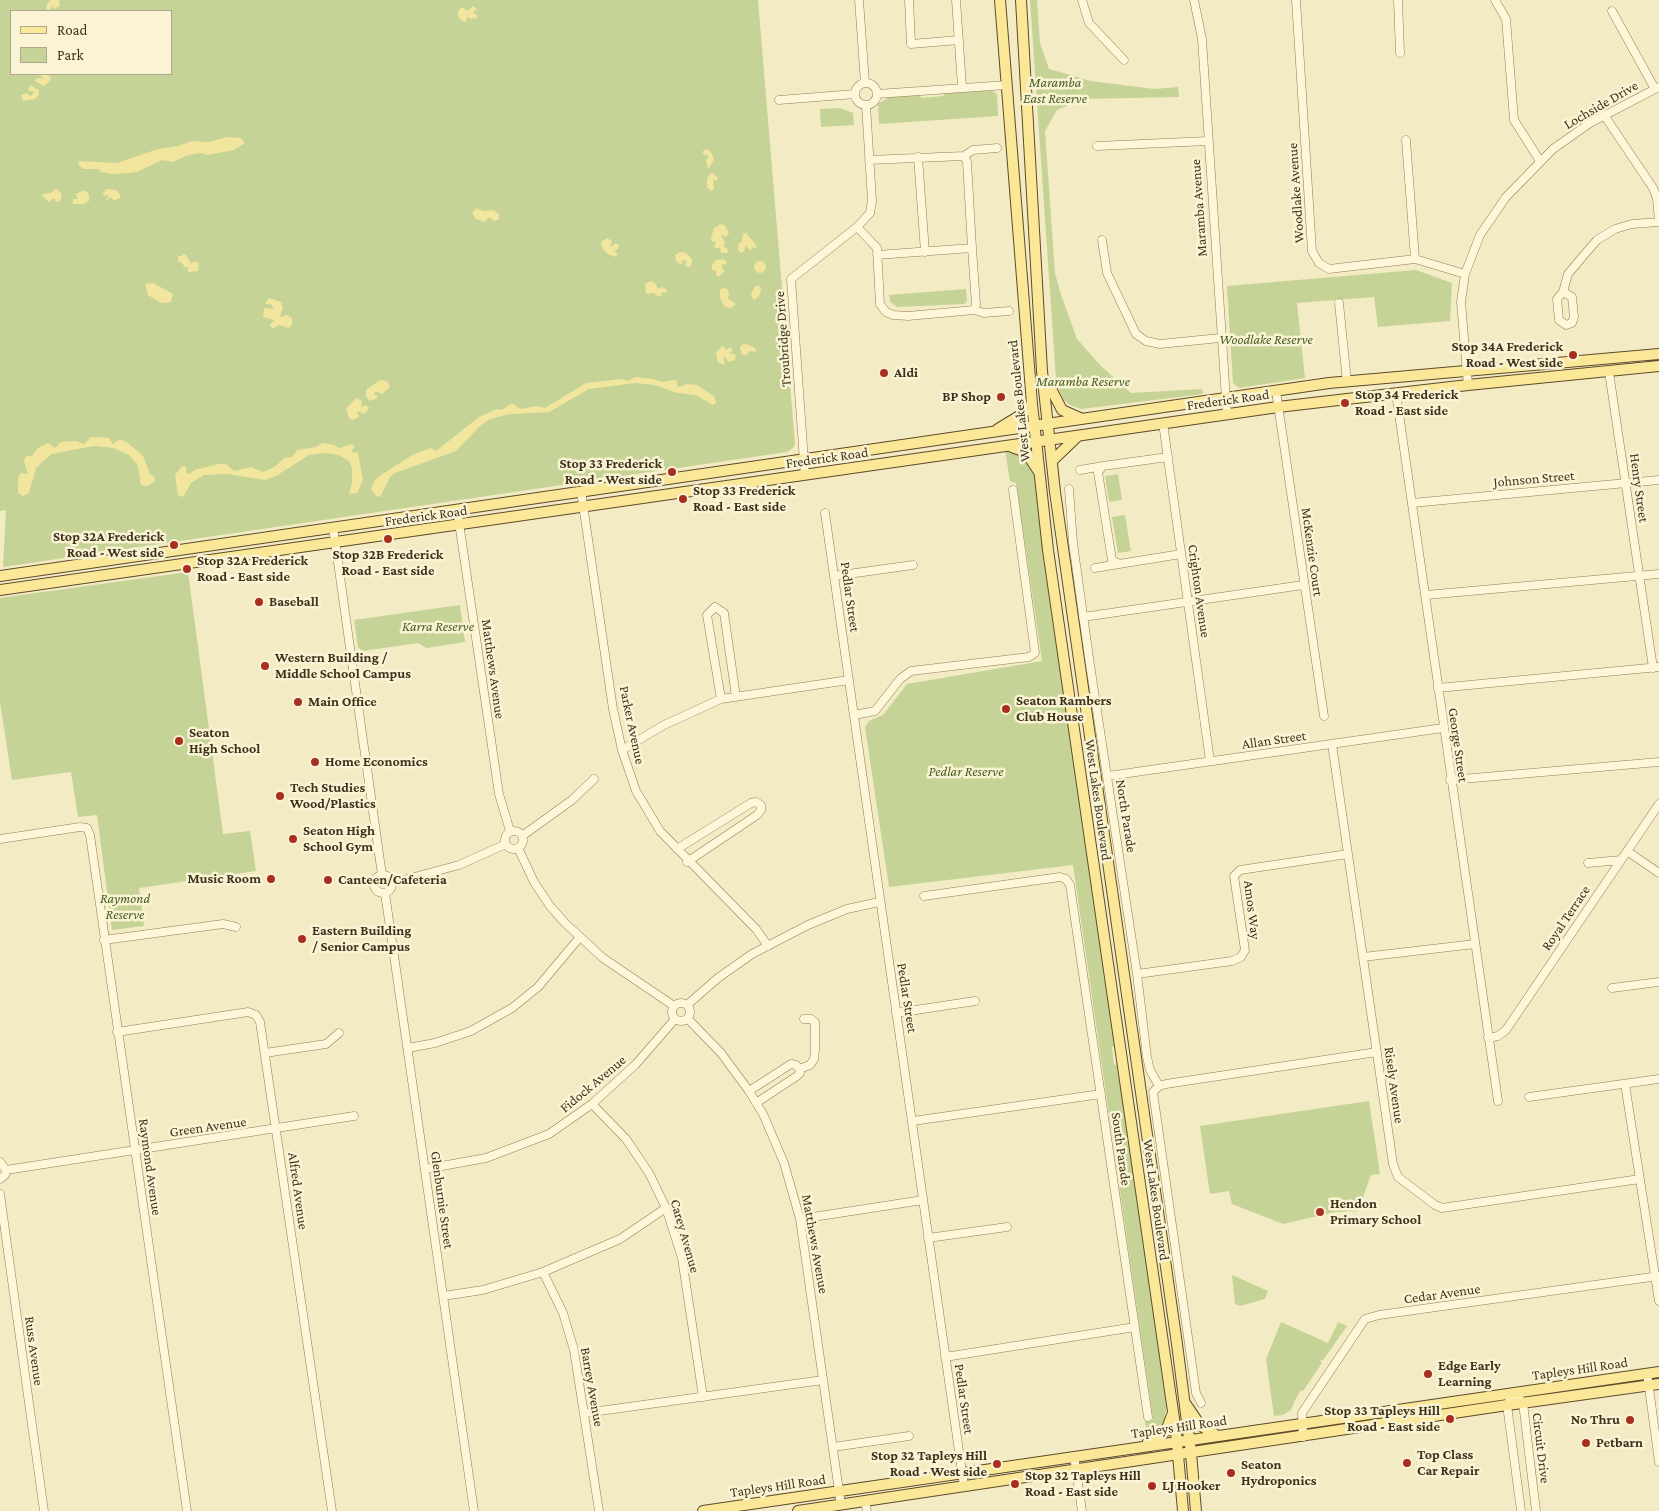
<!DOCTYPE html>
<html>
<head>
<meta charset="utf-8">
<style>
	body { margin:0 }
	#map { position:relative; width:1659px; height:1511px; overflow:hidden; background:#f3ebc4; font-family:"Crimson Pro",serif }
	canvas { display:block }
	.legend { position:absolute; left:10px; top:10px; width:162px; height:65px; box-sizing:border-box; background:#faf4d5; border:1px solid #afa68b; margin:0; padding:6px 9px; list-style:none; font-size:15px; color:#3f321d }
	.legend li { display:flex; align-items:center; gap:10px; height:25px }
	.legend b { width:25px; border:1px solid #afa68b }
</style>
</head>
<body>
<div id="map">
<canvas width="1659" height="1511"></canvas>
<ul class="legend">
<li><b style="height:6px;background:#fae898"></b>Road</li>
<li><b style="height:14px;background:#c5d396"></b>Park</li>
</ul>
</div>
<script>
const ctx = document.querySelector('canvas').getContext('2d');
ctx.lineJoin = 'round';
function fill(path, color) {
  ctx.fillStyle = color;
  ctx.fill(path, 'evenodd');
}
function toPath(rows) {
  const path = new Path2D();
  for (const r of rows) {
    if (r.length === 3) {
      path.moveTo(r[0] + r[2], r[1]);
      path.arc(r[0], r[1], r[2], 0, 2 * Math.PI);
      continue;
    }
    path.moveTo(r[0], r[1]);
    for (let i = 2; i < r.length; i += 2) path.lineTo(r[i], r[i + 1]);
  }
  return path;
}
function trace(path, color, width, dash) {
  ctx.strokeStyle = color;
  ctx.lineWidth = width;
  ctx.lineCap = dash ? 'butt' : 'round';
  ctx.setLineDash(dash || []);
  ctx.stroke(path);
}
function write(font, color, halo, rows, align = 'center') {
  ctx.font = font + ' "Crimson Pro",serif';
  ctx.lineWidth = 5;
  ctx.setLineDash([]);
  ctx.textBaseline = 'middle';
  ctx.strokeStyle = halo;
  ctx.fillStyle = color;
  for (const [text, x, y, turn = 0] of rows) {
    ctx.save();
    ctx.translate(x, y);
    ctx.rotate((+turn || 0) * Math.PI / 180);
    ctx.textAlign = isNaN(turn) ? turn : align;
    if (halo) ctx.strokeText(text, 0, 0);
    ctx.fillText(text, 0, 0);
    ctx.restore();
  }
}
const green = toPath([
	[0,0,758,0,795,444,794,447,787,452,3,567,6,510,0,511],
	[11,11,171,11,171,74,11,74],
	[1030,0,1037,0,1040,43,1049,69,1091,81,1154,89,1178,87,1179,97,1082,99,1057,110,1045,131,1055,273,1061,295,1077,339,1101,366,1131,393,1202,389,1203,394,1081,409,1070,405,1064,400,1060,392,1056,379],
	[990,90,997,94,998,116,879,124,878,104,889,97,918,95,922,98,943,96,945,93],
	[840,108,853,113,854,125,821,127,820,109],
	[1416,270,1452,283,1450,321,1378,327,1374,297,1297,303,1305,378,1239,388,1233,383,1227,286],
	[966,289,967,301,964,304,897,307,890,302,889,295],
	[1005,450,1021,453,1031,465,1035,477,1115,1046,1112,1047,1114,1065,1118,1064,1167,1404,1163,1426,1147,1436,1145,1421,1153,1419,1073,865,889,887,865,727,869,721,883,715,907,684,1042,661,1017,489,1016,483,1010,481],
	[1118,474,1122,500,1109,502,1105,476],
	[1125,515,1131,551,1118,553,1112,517],
	[188,572,223,834,250,831,256,871,139,888,144,926,112,930,97,815,78,817,71,772,12,780,0,702,0,598],
	[460,605,465,642,426,648,418,643,363,651,358,647,354,620],
	[1369,1101,1380,1174,1371,1175,1358,1211,1335,1212,1283,1224,1232,1204,1229,1191,1210,1194,1200,1126],
	[1232,1275,1268,1291,1265,1299,1240,1306,1235,1304],
	[1281,1322,1328,1343,1338,1322,1347,1326,1324,1359,1320,1361,1322,1363,1303,1391,1301,1390,1296,1398,1291,1410,1283,1415,1274,1416,1266,1359]
]);
const sand = toPath([
	[51,0,59,0,60,6,54,9,52,5,50,11,46,11,47,4],
	[473,6,477,9,473,13,477,15,477,18,471,19,467,17,466,22,462,21,458,16,458,11,462,7,467,11],
	[41,74,48,74,51,78,49,82,44,86,35,81,36,78,44,79,41,77],
	[30,85,39,90,39,95,35,99,23,101,21,95,26,93,31,96,34,92,28,90],
	[228,137,241,138,245,143,234,150,208,155,201,153,188,155,173,162,162,160,137,172,127,173,112,174,101,172,99,169,83,169,78,164,79,161,117,163,158,149,178,146,192,141,209,142],
	[707,149,711,152,714,160,708,169,706,160,709,156,703,154,703,151],
	[712,172,718,178,716,181,713,179,714,189,711,191,707,187,707,178],
	[56,188,62,194,60,201,56,202,54,198,49,202,43,197,43,194,51,193],
	[106,189,116,190,120,194,120,198,113,201,112,197,105,201,109,195,104,196,103,193],
	[84,190,89,194,89,201,83,204,73,204,73,199,78,199,76,194],
	[476,208,484,211,493,210,499,214,499,219,494,221,489,217,485,222,476,219,472,213],
	[721,224,725,226,729,233,726,237,721,235,725,243,724,246,728,250,727,253,721,253,720,247,716,249,714,246,716,241,712,242,711,239,714,228],
	[746,233,757,246,755,249,753,247,750,251,746,245,744,251,741,253,738,250,738,245,742,241,743,234],
	[607,238,612,241,610,248,616,243,619,245,618,249,614,251,618,254,616,257,608,254,602,248,601,242],
	[680,252,686,253,692,259,691,267,685,266,687,261,682,260,683,263,680,264,676,261,675,255],
	[183,254,186,255,191,264,194,261,199,263,198,271,188,272,188,267,184,267,183,264,178,261,178,256,182,256],
	[724,259,727,263,725,265,722,264,722,268,725,271,719,277,716,275,716,271,712,270,712,265,716,260],
	[760,267,6],
	[651,281,655,283,658,289,662,287,666,289,667,293,661,292,662,295,659,297,653,293,646,294,645,284],
	[153,283,173,294,171,302,161,303,148,295,145,284],
	[755,286,760,286,761,291,759,296,754,300,751,295],
	[726,288,729,292,728,299,736,304,731,308,725,307,720,298,720,289],
	[269,298,281,302,283,307,280,317,287,315,292,318,292,324,289,328,279,325,273,329,270,325,274,320,263,317,264,308,274,309,271,304,265,304],
	[744,343,755,348,756,352,750,351,747,355,742,355,740,347],
	[722,346,725,347,725,350,731,347,732,351,729,353,736,355,735,360,729,362,723,356,725,364,718,363,716,353],
	[636,377,652,379,662,382,674,380,677,381,677,386,680,387,686,384,697,385,714,396,716,403,713,405,696,395,678,393,654,385,635,383,589,389,549,412,510,414,490,419,480,426,456,451,395,473,390,477,380,497,376,496,371,489,375,480,381,475,414,454,431,448,436,451,479,417,497,409,502,410,512,403,520,409,537,406,545,408,586,383,623,379,627,381],
	[380,380,387,381,390,387,382,394,376,391,374,394,378,396,376,399,369,401,366,396,366,390],
	[356,398,362,401,361,407,366,405,369,408,365,414,357,411,359,417,353,420,349,418,346,409],
	[91,437,109,438,113,444,120,439,128,443,143,456,150,474,155,478,154,482,147,486,141,485,138,466,129,455,114,448,94,446,51,454,36,468,29,493,23,496,18,493,18,479,21,473,28,474,24,461,26,456,32,456,38,448,48,443,55,448,61,442,76,441,84,444],
	[322,443,334,445,339,448,352,444,355,446,351,452,358,453,363,480,357,493,349,494,352,483,352,468,349,461,339,455,326,453,309,455,276,476,265,480,227,474,204,475,191,483,183,497,178,495,175,475,182,466,186,467,186,473,189,474,195,470,218,464,226,464,234,471,251,467,263,472,276,466,284,458,292,457,297,450,316,447]
]);
const minor = toPath([
	[859,0,865,83],
	[909,0,911,44,959,40],
	[956,0,962,87],
	[1082,0,1089,23,1124,60],
	[1194,0,1202,39,1227,414],
	[1296,0,1312,251,1319,263,1329,269,1415,259,1465,274],
	[1398,0,1400,53],
	[1495,0,1506,19,1514,120,1540,161],
	[1612,11,1655,89],
	[866,94,11],
	[877,94,1007,85],
	[779,100,855,94],
	[1604,115,1653,188,1657,198,1659,222],
	[1406,140,1415,259],
	[1097,146,1208,141],
	[964,156,967,162,972,248,976,305,974,310],
	[918,157,925,252],
	[869,160,964,156,973,150,997,148],
	[857,227,877,248,880,304,886,312,893,315,908,316,974,310,984,313,1009,311],
	[1102,240,1107,273,1136,334,1146,341,1160,344,1220,338],
	[877,255,972,248],
	[1563,292,1572,297,1574,317,1572,323,1566,325,1559,320,1557,299,1563,292,1568,274,1584,255,1597,240,1615,229,1632,224,1659,222],
	[1339,303,1347,382],
	[1609,372,1653,668],
	[1468,385,1461,302,1465,274,1480,235,1506,197,1553,149,1590,123,1659,87],
	[1276,391,1324,716],
	[1396,393,1498,1101],
	[1163,423,1210,761],
	[1168,457,1103,466,1098,472,1112,560,1119,564,1181,554],
	[1080,470,1103,466],
	[805,475,791,279,857,227,870,213,872,201,866,105],
	[1069,489,1073,543,1089,658,1137,974,1147,1057,1150,1070,1159,1086],
	[581,491,613,709,622,750,636,791,660,831,756,929,768,946],
	[1412,503,1659,480],
	[457,509,499,794,510,831],
	[825,513,964,1486],
	[333,527,382,875],
	[1095,568,1119,564],
	[834,576,913,565],
	[1426,595,1659,574],
	[1083,617,1303,585],
	[1438,688,1659,667],
	[721,699,707,615,715,607,724,613,736,697],
	[854,715,875,711,900,679,911,671,1029,657,1035,653,1013,490],
	[1332,744,1393,1164,1398,1177,1435,1205,1442,1208,1640,1179],
	[622,750,664,725,721,699,849,680],
	[1108,776,1443,728],
	[1450,780,1659,762],
	[514,840,9],
	[522,836,572,800,594,779],
	[0,839,80,827,87,828,90,835,187,1511],
	[518,848,534,882,550,906,565,923,603,958,674,1006],
	[677,849,751,803,756,802,761,805,761,810,757,815,687,862],
	[1627,851,1659,873],
	[1588,863,1621,860],
	[383,884,9],
	[392,883,459,865,506,844],
	[385,893,474,1511],
	[924,896,1060,877,1066,879,1070,885,1148,1417],
	[104,940,223,924,236,927],
	[1363,957,1475,944],
	[1137,974,1232,961,1241,957,1245,950,1234,876,1240,870,1348,854],
	[1612,988,1659,982],
	[681,1012,9],
	[687,1005,718,978,752,954,808,925,847,909,879,902],
	[896,1013,975,1001],
	[688,1019,721,1053,749,1091,763,1114,784,1163,800,1219,841,1505],
	[117,1032,248,1012,256,1015,260,1022,332,1511],
	[1488,1038,1498,1036,1506,1030,1659,804],
	[408,1048,435,1043,471,1031,512,1008,538,987,580,937],
	[265,1053,326,1044,339,1033],
	[799,1069,810,1065,814,1059,815,1049,815,1022,811,1019,804,1019],
	[1625,1084,1659,1301],
	[749,1091,791,1064,796,1065,799,1069,800,1073,797,1076,756,1103],
	[1529,1097,1659,1079],
	[592,1104,626,1139,649,1173,666,1208,682,1258,703,1397],
	[913,1121,1101,1094],
	[0,1162,6,1170,5,1175,0,1179],
	[425,1169,486,1158,549,1134,592,1104,636,1064,675,1019],
	[6,1170,354,1116],
	[0,1194,44,1511],
	[800,1219,923,1200],
	[928,1238,1007,1227],
	[543,1272,563,1313,574,1350,599,1511],
	[443,1296,483,1290,543,1272,620,1239,666,1208],
	[945,1357,1135,1327],
	[1647,1373,1659,1462],
	[1201,1403,1196,1393,1153,1092,1159,1086,1166,1084,1377,1052],
	[585,1413,823,1380],
	[1303,1437,1302,1413,1365,1319,1379,1315,1659,1276],
	[833,1447,909,1436],
	[1074,1456,1082,1511],
	[865,1501,867,1511],
	[1521,1511,1507,1405,1514,1393,1523,1403,1536,1511]
]);
const major = toPath([
	[1000,0,1032,404,1048,550,1176,1432,1183,1511],
	[1021,0,1042,371,1055,492,1177,1344,1191,1453,1196,1511],
	[1048,383,1062,410,1080,418],
	[998,429,1021,415,1032,404],
	[1012,447,1026,452,1039,472],
	[1052,461,1077,437],
	[0,576,1329,383,1659,354],
	[0,590,1278,407,1468,385,1659,366],
	[1185,1403,1200,1425,1216,1435],
	[1148,1442,1166,1431,1172,1415],
	[703,1511,1659,1372],
	[798,1511,1507,1405,1659,1384]
]);
const markers = [
	[1573,355,5,"#a82f20"],
	[884,373,5,"#a82f20"],
	[1001,397,5,"#a82f20"],
	[1345,403,5,"#a82f20"],
	[672,472,5,"#a82f20"],
	[683,499,5,"#a82f20"],
	[388,539,5,"#a82f20"],
	[174,545,5,"#a82f20"],
	[187,569,5,"#a82f20"],
	[259,602,5,"#a82f20"],
	[265,666,5,"#a82f20"],
	[298,702,5,"#a82f20"],
	[1006,709,5,"#a82f20"],
	[179,741,5,"#a82f20"],
	[315,762,5,"#a82f20"],
	[280,796,5,"#a82f20"],
	[293,839,5,"#a82f20"],
	[271,879,5,"#a82f20"],
	[328,880,5,"#a82f20"],
	[302,939,5,"#a82f20"],
	[1320,1212,5,"#a82f20"],
	[1428,1374,5,"#a82f20"],
	[1450,1419,5,"#a82f20"],
	[1630,1420,5,"#a82f20"],
	[1586,1443,5,"#a82f20"],
	[1407,1463,5,"#a82f20"],
	[997,1464,5,"#a82f20"],
	[1231,1473,5,"#a82f20"],
	[1015,1484,5,"#a82f20"],
	[1152,1486,5,"#a82f20"]
];
const parkNames = [
	["Maramba",1055,83],
	["East Reserve",1055,99],
	["Woodlake Reserve",1266,340],
	["Maramba Reserve",1083,382],
	["Karra Reserve",438,627],
	["Pedlar Reserve",966,772],
	["Raymond",125,899],
	["Reserve",125,915]
];
const streetNames = [
	["Lochside Drive",1601,105,-30],
	["Woodlake Avenue",1296,193,-94],
	["Maramba Avenue",1199,208,-94],
	["Troubridge Drive",783,339,-94],
	["Frederick Road",1228,400,-8],
	["West Lakes Boulevard",1019,401,-96],
	["Frederick Road",827,458,-8],
	["Johnson Street",1534,479,-5],
	["Henry Street",1639,488,82],
	["Frederick Road",426,516,-8],
	["McKenzie Court",1312,552,82],
	["Crighton Avenue",1199,591,82],
	["Pedlar Street",850,597,82],
	["Matthews Avenue",493,669,82],
	["Parker Avenue",632,725,78],
	["Allan Street",1274,740,-8],
	["George Street",1458,745,82],
	["West Lakes Boulevard",1098,800,82],
	["North Parade",1126,816,81],
	["Amos Way",1252,910,83],
	["Royal Terrace",1566,918,-56],
	["Pedlar Street",907,998,81],
	["Fidock Avenue",593,1084,-40],
	["Risely Avenue",1394,1085,82],
	["Green Avenue",208,1127,-8],
	["South Parade",1121,1149,82],
	["Raymond Avenue",150,1167,82],
	["Alfred Avenue",298,1191,82],
	["Glenburnie Street",442,1200,82],
	["West Lakes Boulevard",1156,1200,82],
	["Carey Avenue",685,1236,74],
	["Matthews Avenue",815,1244,80],
	["Cedar Avenue",1442,1294,-8],
	["Russ Avenue",34,1351,82],
	["Tapleys Hill Road",1580,1369,-8],
	["Barrey Avenue",592,1387,80],
	["Pedlar Street",964,1399,82],
	["Tapleys Hill Road",1179,1427,-8],
	["Circuit Drive",1541,1448,83],
	["Tapleys Hill Road",778,1486,-8]
];
const poiNames = [
	["Stop 34A Frederick",1563,347,"right"],
	["Road - West side",1563,363,"right"],
	["Aldi",894,373],
	["Stop 34 Frederick",1355,395],
	["Road - East side",1355,411],
	["BP Shop",991,397,"right"],
	["Stop 33 Frederick",662,464,"right"],
	["Road - West side",662,480,"right"],
	["Stop 33 Frederick",693,491],
	["Road - East side",693,507],
	["Stop 32A Frederick",164,537,"right"],
	["Road - West side",164,553,"right"],
	["Stop 32B Frederick",388,555,"center"],
	["Road - East side",388,571,"center"],
	["Stop 32A Frederick",197,561],
	["Road - East side",197,577],
	["Baseball",269,602],
	["Western Building /",275,658],
	["Middle School Campus",275,674],
	["Seaton Rambers",1016,701],
	["Club House",1016,717],
	["Main Office",308,702],
	["Seaton",189,733],
	["High School",189,749],
	["Home Economics",325,762],
	["Tech Studies",290,788],
	["Wood/Plastics",290,804],
	["Seaton High",303,831],
	["School Gym",303,847],
	["Music Room",261,879,"right"],
	["Canteen/Cafeteria",338,880],
	["Eastern Building",312,931],
	["/ Senior Campus",312,947],
	["Hendon",1330,1204],
	["Primary School",1330,1220],
	["Edge Early",1438,1366],
	["Learning",1438,1382],
	["Stop 33 Tapleys Hill",1440,1411,"right"],
	["Road - East side",1440,1427,"right"],
	["No Thru",1620,1420,"right"],
	["Petbarn",1596,1443],
	["Top Class",1417,1455],
	["Car Repair",1417,1471],
	["Stop 32 Tapleys Hill",987,1456,"right"],
	["Road - West side",987,1472,"right"],
	["Seaton",1241,1465],
	["Hydroponics",1241,1481],
	["Stop 32 Tapleys Hill",1025,1476],
	["Road - East side",1025,1492],
	["LJ Hooker",1162,1486]
];
fill(green, '#c5d396');
fill(sand, '#f2e69e');
trace(minor, '#917d57', 9);
trace(major, '#5e4a2c', 12);
trace(minor, '#fdf6d9', 8);
trace(major, '#fae898', 10);
for (const [x, y, r, color] of markers) {
  const dot = new Path2D();
  dot.arc(x, y, r, 0, 2 * Math.PI);
  ctx.fillStyle = color;
  ctx.fill(dot);
  trace(dot, '#faf4d5', 2);
}
write('italic 14px', '#475e21', '#faf4d5', parkNames);
write('14px', '#3f321d', '#faf4d5', streetNames);
write('bold 14px', '#3f321d', '#faf4d5', poiNames, 'left');
</script>
</body>
</html>
